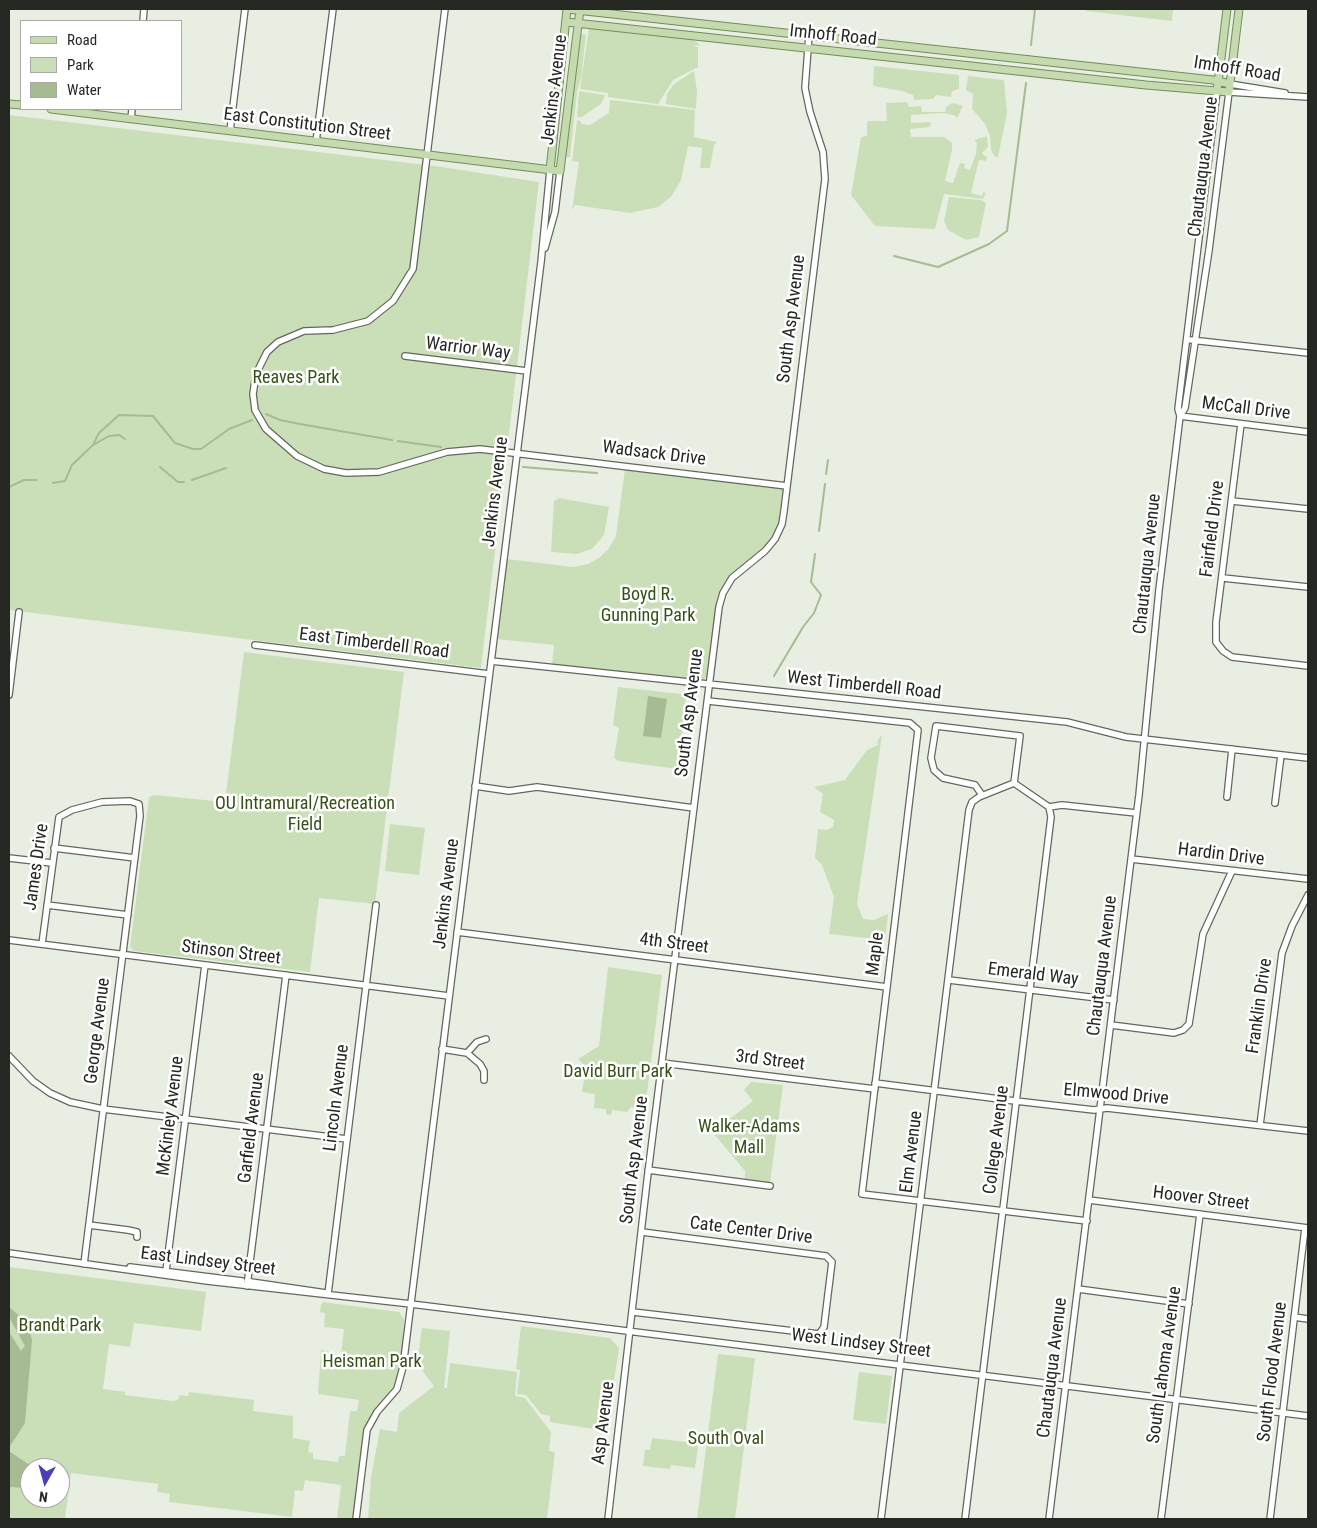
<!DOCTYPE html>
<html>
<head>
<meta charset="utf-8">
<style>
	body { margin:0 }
	#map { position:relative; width:1317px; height:1528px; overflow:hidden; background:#e8efe2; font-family:"Roboto Condensed",sans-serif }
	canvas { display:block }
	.frame { position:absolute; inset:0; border:10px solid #252723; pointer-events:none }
	.legend { position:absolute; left:20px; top:20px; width:162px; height:90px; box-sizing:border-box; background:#fff; border:1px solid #a8a9a7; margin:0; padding:6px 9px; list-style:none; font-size:15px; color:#252723 }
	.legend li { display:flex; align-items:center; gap:10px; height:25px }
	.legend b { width:25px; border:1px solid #a8a9a7 }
	.north { position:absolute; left:20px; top:1458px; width:50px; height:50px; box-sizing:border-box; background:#fff; border:1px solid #a8a9a7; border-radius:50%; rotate:187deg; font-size:14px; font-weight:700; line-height:20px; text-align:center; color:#252723 }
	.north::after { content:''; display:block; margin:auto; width:18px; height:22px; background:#493fb6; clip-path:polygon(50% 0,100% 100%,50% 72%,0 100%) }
</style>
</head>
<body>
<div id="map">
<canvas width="1317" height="1528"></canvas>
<div class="frame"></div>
<ul class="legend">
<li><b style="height:6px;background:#c5daae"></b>Road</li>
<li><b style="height:14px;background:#cadfb7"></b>Park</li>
<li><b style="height:14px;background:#a7bb93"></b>Water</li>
</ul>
<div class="north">N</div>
</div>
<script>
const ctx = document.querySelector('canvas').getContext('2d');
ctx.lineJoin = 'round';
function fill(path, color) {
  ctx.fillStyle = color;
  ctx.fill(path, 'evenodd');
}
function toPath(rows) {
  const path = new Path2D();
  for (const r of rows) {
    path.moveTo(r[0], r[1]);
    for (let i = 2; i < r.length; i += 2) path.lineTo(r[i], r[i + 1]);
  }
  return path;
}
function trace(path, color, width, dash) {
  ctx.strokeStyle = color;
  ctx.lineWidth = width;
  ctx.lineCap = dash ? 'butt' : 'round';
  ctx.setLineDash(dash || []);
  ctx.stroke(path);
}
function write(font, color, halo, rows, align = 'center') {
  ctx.font = font + ' "Roboto Condensed",sans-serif';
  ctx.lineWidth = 5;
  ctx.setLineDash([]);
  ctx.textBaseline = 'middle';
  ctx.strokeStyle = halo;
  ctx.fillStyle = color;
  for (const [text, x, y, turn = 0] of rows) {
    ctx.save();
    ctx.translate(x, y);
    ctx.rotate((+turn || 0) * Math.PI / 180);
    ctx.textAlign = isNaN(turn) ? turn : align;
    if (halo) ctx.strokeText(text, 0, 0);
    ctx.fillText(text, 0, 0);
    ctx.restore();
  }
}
const green = toPath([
	[1086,9,1173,9,1172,21,1086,11],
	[589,28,693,39,700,45,693,46,698,47,698,67,673,80,658,104,608,97,608,93,580,89],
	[581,34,586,35,581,78,577,92,570,157,565,157],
	[874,66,959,75,959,89,952,91,951,97,936,95,933,99,914,100,913,95,902,91,873,86],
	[694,71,697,91,696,109,666,104,667,94,674,84],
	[968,76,1004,80,1007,113,998,157,995,157,991,150,990,136,985,124,972,109,973,94,966,90],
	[579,91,605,95,601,104,582,117,577,117],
	[610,100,695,110,694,137,717,142,714,145,710,168,700,168,702,148,688,146,681,180,671,197,658,207,630,213,575,205,572,210,579,162,572,161,577,120,581,121,581,124,590,125,609,113],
	[907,102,909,107,921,106,922,112,945,112,946,107,953,103,963,106,957,118,954,115,943,113,911,115,911,123,931,122,930,127,910,129,911,137,944,137,952,143,952,150,945,181,953,183,960,163,965,164,964,168,970,170,976,154,977,143,974,140,987,136,988,147,982,153,987,158,986,161,979,160,971,193,982,196,983,192,986,193,983,199,944,194,935,229,875,226,851,195,861,137,867,136,867,121,887,121,886,103],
	[9,115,435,166,539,182,481,668,9,610],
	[949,197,981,200,986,203,979,237,966,240,948,230,944,221],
	[625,469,784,489,781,516,773,536,759,552,733,573,721,591,717,600,707,676,703,680,552,665,554,645,497,639,507,559,573,567,588,564,599,558,609,548,616,536],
	[559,498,609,507,604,535,592,549,577,554,551,552,554,501],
	[244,652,404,672,375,904,319,898,310,972,134,951,130,947,149,797,154,795,225,802],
	[618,687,681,694,686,697,685,705,693,706,691,723,683,723,677,769,619,761,614,758,619,728,613,725],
	[882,735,857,904,863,919,874,920,888,914,885,940,829,934,834,897,822,865,815,858,818,829,826,830,833,827,834,820,820,812,823,794,814,787,845,780,867,750,878,745,877,741],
	[390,824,425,828,419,875,385,871],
	[608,967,662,975,645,1109,631,1107,627,1112,612,1110,611,1115,606,1114,606,1109,594,1108,595,1094,582,1092,586,1067,578,1059,599,1046],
	[751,1082,783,1085,770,1183,745,1179,745,1171,714,1134,716,1133,714,1131,753,1101,744,1090],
	[9,1267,206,1292,201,1331,134,1323,130,1347,109,1344,103,1389,125,1392,125,1395,172,1401,178,1400,179,1395,188,1396,189,1392,254,1400,253,1411,293,1416,293,1438,310,1441,308,1452,313,1453,313,1459,338,1462,339,1456,345,1456,350,1411,357,1411,359,1400,318,1394,321,1350,331,1352,330,1361,340,1363,344,1329,324,1327,325,1313,320,1312,321,1305,323,1302,399,1312,404,1319,403,1367,397,1389,368,1428,357,1519,337,1519,341,1485,305,1480,303,1491,295,1490,292,1517,169,1502,170,1494,157,1492,158,1484,71,1473,65,1519,9,1519],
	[30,1468,60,1468,60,1498,30,1498],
	[521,1326,610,1338,619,1348,606,1431,550,1422,550,1416,541,1414,526,1395,517,1394,520,1370,516,1369],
	[422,1328,450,1331,444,1388,447,1388,450,1363,517,1372,515,1396,525,1398,551,1432,549,1451,555,1452,547,1519,368,1519,371,1478,380,1429,397,1432,399,1413,434,1386,417,1364],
	[718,1354,755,1358,735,1519,697,1519],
	[859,1372,892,1376,886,1424,853,1420],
	[652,1438,695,1443,698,1447,695,1468,671,1465,670,1469,643,1466,645,1450,650,1450]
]);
const water = toPath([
	[648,696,667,699,661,738,643,736],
	[9,1307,27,1322,32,1340,25,1423,9,1448,9,1332,21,1351,25,1346,9,1317],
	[9,1451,34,1468,30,1468,30,1485,24,1488,11,1487,9,1492]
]);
const stream = toPath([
	[1031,45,1035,9],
	[894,256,938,267,989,244,1007,231,1026,83],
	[266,414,280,420,300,424,392,440],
	[398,441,441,447],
	[93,445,99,433,119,415,153,416,175,443,193,449,201,449,229,429,252,420],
	[494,457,502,465],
	[160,467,178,482,184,482],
	[523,467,597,473],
	[826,474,828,460],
	[192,480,226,468],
	[53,483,65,481,72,465,93,445,109,436,119,435,125,439],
	[9,487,24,480,37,480],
	[819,531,825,484],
	[774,676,803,627,814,613,821,595,811,582,815,554]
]);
const minor = toPath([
	[445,9,413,269,393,301,368,321,333,330,304,331,278,342,267,352,256,374,253,394,255,410,266,429,297,456,324,469,346,473,379,472,447,452,480,449,787,486],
	[143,21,144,9],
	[1230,84,1285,93],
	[131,119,132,109],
	[230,131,245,9],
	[316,142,333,9],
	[545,248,555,212,560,171],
	[1191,340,1308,353],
	[405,356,527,371],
	[1180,416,1178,409,1217,91],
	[1180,416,1308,432],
	[1241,424,1216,622,1216,642,1223,651,1232,657,1308,666],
	[1232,501,1308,509],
	[1223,578,1308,587],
	[255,645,489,674],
	[491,661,1067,722,1126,737,1308,758],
	[9,695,19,612],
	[708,701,910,723,918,730,862,1194,1087,1221],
	[475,786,509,791,537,787,694,808],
	[1227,797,1232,749],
	[1275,803,1281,755],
	[1049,807,1062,805,1136,813],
	[54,848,135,858],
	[9,858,52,863],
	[1131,859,1308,879],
	[47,905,128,915],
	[457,932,887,987],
	[9,940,449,996],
	[42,944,59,817,72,810,102,802,130,801,139,804,140,816,84,1264],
	[949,980,1114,1000],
	[1111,1025,1174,1033,1183,1030,1189,1024,1203,934,1232,871],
	[442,1049,467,1053,480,1064,484,1071,484,1080],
	[467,1053,477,1042,486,1039],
	[9,1056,33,1081,50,1093,70,1102,103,1109,347,1139],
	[662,1063,875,1089],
	[875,1083,1007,1100,1094,1110,1107,1108,1308,1131],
	[1260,1125,1282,953,1292,926,1308,895],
	[648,1170,770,1186],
	[1089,1200,1308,1228],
	[89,1225,128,1230,137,1232,137,1237],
	[9,1253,207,1281,411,1304,1308,1416],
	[130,1267,242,1281],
	[166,1271,205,965],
	[251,1282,326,1293],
	[247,1286,286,975],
	[1078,1289,1189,1304],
	[328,1294,376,905],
	[633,1312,819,1334,824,1327,828,1294,832,1262,826,1256,642,1232],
	[1294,1317,1308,1319],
	[356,1519,367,1430,377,1412,397,1389,403,1367,541,262,550,170],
	[608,1519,647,1181,719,607,723,593,732,578,765,551,775,539,782,524,784,511,825,179,823,152,810,112,805,88,809,35],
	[881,1519,969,810,972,802,979,797,1014,783,1020,736,936,726,931,758,934,770,943,778,975,785,982,795],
	[965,1519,1051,817,1049,807,1014,783],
	[1049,1519,1139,795,1159,590,1180,416,1185,408,1209,250,1229,92,1308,97],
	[1161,1519,1200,1214],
	[1270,1519,1305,1228]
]);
const major = toPath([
	[567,9,1213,80,1230,84],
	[566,22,1146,85,1229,92,1239,9],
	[1217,91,1227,9],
	[9,104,21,105],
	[51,109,560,171,580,9],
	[550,170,567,9]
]);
const streetNames = [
	["Imhoff Road",833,36,6],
	["Imhoff Road",1237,70,9],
	["Jenkins Avenue",555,90,-83],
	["East Constitution Street",307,125,7],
	["Chautauqua Avenue",1204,167,-83],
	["South Asp Avenue",792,319,-83],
	["Warrior Way",468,349,7],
	["McCall Drive",1246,409,7],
	["Wadsack Drive",654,454,7],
	["Jenkins Avenue",496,492,-83],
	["Fairfield Drive",1213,529,-83],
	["Chautauqua Avenue",1148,564,-84],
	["East Timberdell Road",374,644,7],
	["West Timberdell Road",864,686,6],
	["South Asp Avenue",690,713,-83],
	["Hardin Drive",1221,855,7],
	["James Drive",37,867,-82],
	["Jenkins Avenue",447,894,-83],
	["4th Street",674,944,7],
	["Stinson Street",231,953,7],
	["Maple",876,954,-83],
	["Chautauqua Avenue",1103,966,-83],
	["Emerald Way",1033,975,7],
	["Franklin Drive",1260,1006,-82],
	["George Avenue",98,1031,-83],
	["3rd Street",770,1061,7],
	["Elmwood Drive",1116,1095,5],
	["Lincoln Avenue",337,1098,-83],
	["McKinley Avenue",171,1116,-83],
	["Garfield Avenue",252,1128,-83],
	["College Avenue",997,1140,-83],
	["Elm Avenue",912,1152,-83],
	["South Asp Avenue",635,1160,-83],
	["Hoover Street",1201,1199,7],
	["Cate Center Drive",751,1231,7],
	["East Lindsey Street",208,1262,7],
	["West Lindsey Street",861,1344,7],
	["South Lahoma Avenue",1165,1365,-82],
	["Chautauqua Avenue",1053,1368,-83],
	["South Flood Avenue",1273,1372,-83],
	["Asp Avenue",604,1423,-83]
];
const parkNames = [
	["Reaves Park",296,378],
	["Boyd R.",648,595],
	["Gunning Park",648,616],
	["OU Intramural/Recreation",305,804],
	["Field",305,825],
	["David Burr Park",618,1072],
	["Walker-Adams",749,1127],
	["Mall",749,1148],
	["Brandt Park",60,1326],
	["Heisman Park",372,1362],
	["South Oval",726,1439]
];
fill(green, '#cadfb7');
fill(water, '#a7bb93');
trace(stream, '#a7bb93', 2);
trace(minor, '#62685d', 8);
trace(major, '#748c5a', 9);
trace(minor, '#fff', 5.5);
trace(major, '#c5daae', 7);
write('18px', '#252723', '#fff', streetNames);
write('18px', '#365015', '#fff', parkNames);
</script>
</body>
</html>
